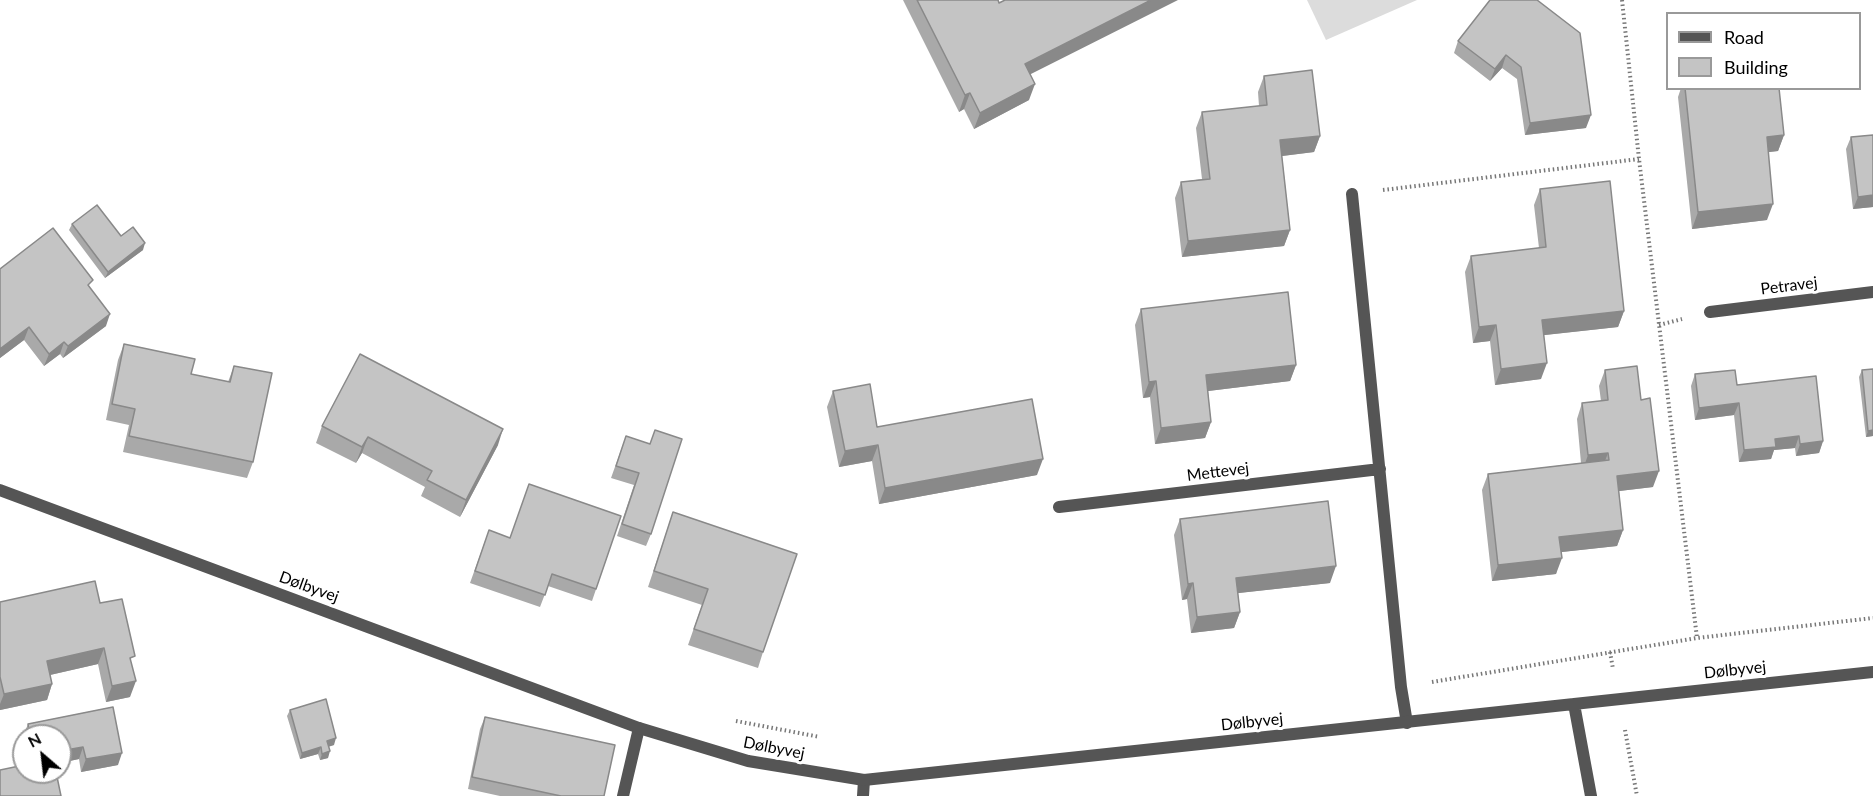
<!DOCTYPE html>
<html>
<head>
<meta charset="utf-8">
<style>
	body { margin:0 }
	#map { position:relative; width:1873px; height:796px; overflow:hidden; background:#fff; font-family:Lato,sans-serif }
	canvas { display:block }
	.legend { position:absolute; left:1666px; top:12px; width:195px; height:78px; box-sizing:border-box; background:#fff; border:2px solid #999; margin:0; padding:8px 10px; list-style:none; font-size:18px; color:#000 }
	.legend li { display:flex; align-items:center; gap:12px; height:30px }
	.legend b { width:30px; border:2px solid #999 }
	.north { position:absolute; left:12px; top:724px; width:60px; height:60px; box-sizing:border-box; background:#fff; border:2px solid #999; border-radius:50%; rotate:332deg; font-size:16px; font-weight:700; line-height:24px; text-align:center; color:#000 }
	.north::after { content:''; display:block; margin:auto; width:21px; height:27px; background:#000; clip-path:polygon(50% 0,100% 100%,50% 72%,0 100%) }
</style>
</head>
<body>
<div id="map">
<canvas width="1873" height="796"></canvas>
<ul class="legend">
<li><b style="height:8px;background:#555"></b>Road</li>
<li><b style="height:16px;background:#c4c4c4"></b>Building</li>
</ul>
<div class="north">N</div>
</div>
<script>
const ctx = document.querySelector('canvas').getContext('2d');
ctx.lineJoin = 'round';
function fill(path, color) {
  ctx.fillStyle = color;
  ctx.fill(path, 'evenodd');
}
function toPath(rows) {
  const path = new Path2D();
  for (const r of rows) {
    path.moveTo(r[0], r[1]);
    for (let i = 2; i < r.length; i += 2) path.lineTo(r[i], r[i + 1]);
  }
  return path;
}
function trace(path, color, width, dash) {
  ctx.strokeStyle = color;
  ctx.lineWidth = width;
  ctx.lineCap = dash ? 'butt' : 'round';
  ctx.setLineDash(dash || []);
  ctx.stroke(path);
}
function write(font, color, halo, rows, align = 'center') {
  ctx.font = font + ' Lato,sans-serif';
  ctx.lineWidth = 6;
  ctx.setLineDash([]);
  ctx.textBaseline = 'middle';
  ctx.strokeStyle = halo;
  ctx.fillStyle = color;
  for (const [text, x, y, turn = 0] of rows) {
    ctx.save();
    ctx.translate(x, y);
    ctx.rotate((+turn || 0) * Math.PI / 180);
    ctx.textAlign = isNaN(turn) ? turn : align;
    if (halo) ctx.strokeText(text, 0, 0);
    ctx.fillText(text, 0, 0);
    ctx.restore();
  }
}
const green = toPath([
	[1307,0,1417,0,1326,40]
]);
const path = toPath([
	[1622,0,1639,159,1697,638],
	[1383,190,1639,159],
	[1659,325,1682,319],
	[1610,652,1613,669],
	[1432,682,1697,638,1873,618],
	[736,721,820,737],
	[1625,730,1637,796]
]);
const minor = toPath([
	[1352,194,1401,687,1407,723],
	[1710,312,1873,292],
	[1059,507,1380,469],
	[623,796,639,728],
	[863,796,864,780]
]);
const tertiary = toPath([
	[0,490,639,728,748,761,864,780,1873,672],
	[1574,704,1591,796]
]);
const wall = toPath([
	[903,0,998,0,1030,74,1029,100,974,129,964,109,959,112],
	[1490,0,1586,128,1525,135,1517,79,1502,68,1490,81,1454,53,1458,41],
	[1264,76,1320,136,1314,152,1282,156,1290,230,1284,246,1182,257,1175,198,1181,182,1202,179,1196,128,1202,112,1259,106,1258,92],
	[1681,88,1779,88,1784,135,1778,151,1768,152,1767,220,1692,229,1678,97],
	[1873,135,1873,207,1853,209,1846,149,1851,137],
	[1540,189,1624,311,1618,327,1544,335,1541,379,1495,385,1490,341,1473,343,1465,272,1471,256,1539,248,1534,205],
	[72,224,121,236,143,250,105,278,69,230],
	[0,269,90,288,106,326,63,358,60,354,44,366,24,340,0,358],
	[1141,309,1296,365,1290,381,1208,391,1211,422,1205,438,1155,444,1150,397,1143,398,1135,325],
	[124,344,191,374,228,382,234,366,253,462,247,478,123,452,129,425,106,420,118,360],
	[1605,370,1641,400,1653,487,1619,491,1623,530,1617,546,1561,552,1556,574,1492,581,1482,490,1488,474,1581,463,1577,419,1582,403,1601,401,1599,386],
	[1862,370,1873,436,1866,437,1859,377],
	[1695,374,1737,385,1823,441,1819,453,1796,456,1795,448,1774,450,1771,459,1739,462,1734,415,1695,420,1691,386],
	[833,391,877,427,1037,475,879,504,872,461,839,467,827,407],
	[322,426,498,445,460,517,421,496,425,487,362,453,356,463,316,443],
	[626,436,650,444,651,534,646,546,617,536,634,485,611,478],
	[673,512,763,652,758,668,688,645,702,605,648,587],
	[621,516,592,601,548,586,540,607,470,583,489,530,510,538],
	[1180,519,1330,583,1238,593,1240,612,1234,628,1191,633,1187,599,1182,600,1174,535],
	[0,602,100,603,132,664,130,697,106,702,98,664,50,675,52,684,47,700,0,710],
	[113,707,118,765,81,772,79,759,60,763,60,736,24,736,24,740,23,736,28,724],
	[290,710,334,745,329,746,328,758,320,760,318,754,300,759,287,716],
	[485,717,604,796,500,796,468,789,480,729]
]);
const shadedWall = toPath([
	[1151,0,1178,0,1019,80,1025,64],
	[1506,55,1502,68,1490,81,1495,69],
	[1035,84,1029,100,974,129,980,113],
	[970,93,964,109,959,112,965,95],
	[1591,115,1586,128,1525,135,1530,123],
	[1784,135,1778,151,1761,153,1767,137],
	[1320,136,1314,152,1274,157,1280,140],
	[1873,195,1873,207,1853,209,1858,197],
	[1773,204,1767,220,1692,229,1698,212],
	[1290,230,1284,246,1182,257,1188,241],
	[145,243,143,250,105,278,108,272],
	[1624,311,1618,327,1536,336,1542,320],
	[110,314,106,326,63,358,68,346],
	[1496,325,1490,341,1473,343,1479,327],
	[29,327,24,340,0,358,0,349],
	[64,342,60,354,44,366,49,354],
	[1547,363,1541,379,1495,385,1501,369],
	[1296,365,1290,381,1200,392,1206,375],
	[1156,381,1150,397,1143,398,1149,382],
	[1739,403,1734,415,1695,420,1699,408],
	[1211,422,1205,438,1155,444,1161,428],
	[503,429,498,445,460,517,466,500],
	[1873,430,1873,436,1866,437,1868,431],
	[1799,436,1795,448,1774,450,1771,459,1739,462,1744,450,1775,439],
	[368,437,362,453,356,463,362,447],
	[1823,441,1819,453,1796,456,1800,444],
	[878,445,872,461,839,467,845,451],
	[1608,453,1602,469,1582,472,1588,455],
	[1043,459,1037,475,879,504,885,488],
	[1659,471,1653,487,1611,492,1617,476],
	[1623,530,1617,546,1553,553,1559,537],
	[1562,558,1556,574,1492,581,1498,565],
	[1336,566,1330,583,1230,594,1236,578],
	[1193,583,1187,599,1182,600,1188,584],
	[1240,612,1234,628,1191,633,1197,617],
	[104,648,98,664,41,677,47,661],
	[136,681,130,697,106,702,112,686],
	[52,684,47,700,0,710,0,704,4,694],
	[336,738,334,745,325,748,327,741],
	[83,747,79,759,60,763,60,751],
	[321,747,318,754,300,759,302,753],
	[330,751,328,758,320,760,322,754],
	[122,753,118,765,81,772,86,759]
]);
const building = toPath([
	[917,0,998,0,999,3,1005,0,1151,0,1025,64,1035,84,980,113,970,93,965,95,917,0],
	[1490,0,1537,0,1580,33,1591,115,1530,123,1521,67,1506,55,1495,69,1458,41,1490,0],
	[1312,70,1320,136,1280,140,1290,230,1188,241,1181,182,1210,179,1202,112,1267,105,1264,76,1312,70],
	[1685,88,1779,88,1784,135,1767,137,1773,204,1698,212,1685,88],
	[1873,135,1873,195,1858,197,1851,137,1873,135],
	[1610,181,1624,311,1542,320,1547,363,1501,369,1496,325,1479,327,1471,256,1546,247,1540,189,1610,181],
	[97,205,121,236,133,227,145,243,108,272,72,224,97,205],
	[53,228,93,280,88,285,110,314,68,346,64,342,49,354,29,327,0,349,0,269,53,228],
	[1288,292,1296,365,1206,375,1211,422,1161,428,1156,381,1149,382,1141,309,1288,292],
	[124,344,195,359,191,374,230,382,234,366,272,373,253,462,129,436,135,409,112,404,124,344],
	[360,354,503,429,466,500,427,480,432,471,368,437,362,447,322,426,360,354],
	[1637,366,1641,400,1650,398,1659,471,1617,476,1623,530,1559,537,1562,558,1498,565,1488,474,1609,460,1608,453,1588,455,1582,403,1608,400,1605,370,1637,366],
	[1873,369,1873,430,1868,431,1862,370,1873,369],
	[1735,370,1737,385,1816,376,1823,441,1800,444,1799,436,1775,439,1776,447,1744,450,1739,403,1699,408,1695,374,1735,370],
	[870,384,877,427,1032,399,1043,459,885,488,878,445,845,451,833,391,870,384],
	[655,430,682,439,651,534,622,524,639,473,616,466,626,436,650,444,655,430],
	[529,484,621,516,596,589,552,574,545,595,475,571,489,530,510,538,529,484],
	[1328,501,1336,566,1236,578,1240,612,1197,617,1193,583,1188,584,1180,519,1328,501],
	[673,512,797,554,763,652,694,629,708,589,654,571,673,512],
	[95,581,100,603,122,599,135,656,130,658,136,681,112,686,104,648,47,661,52,684,4,694,0,677,0,602,95,581],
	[326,699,336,738,327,741,330,751,322,754,321,747,302,753,290,710,326,699],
	[113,707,122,753,86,759,83,747,60,751,60,736,30,736,28,724,113,707],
	[485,717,615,745,604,796,561,796,472,777,485,717],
	[24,765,24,772,56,772,61,796,0,796,0,770,24,765]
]);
const streetNames = [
	["Petravej",1789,286,-7],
	["Mettevej",1218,472,-7],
	["Dølbyvej",309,587,20],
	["Dølbyvej",1735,670,-6],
	["Dølbyvej",1252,722,-6],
	["Dølbyvej",774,748,11]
];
fill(green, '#dcdcdc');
trace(path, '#777', 4, [1.5, 3]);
trace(minor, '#555', 12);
trace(tertiary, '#555', 12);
fill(wall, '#a9a9a9');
fill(shadedWall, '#898989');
fill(building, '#c4c4c4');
trace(building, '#898989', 1.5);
write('16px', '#000', '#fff', streetNames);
</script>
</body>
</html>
